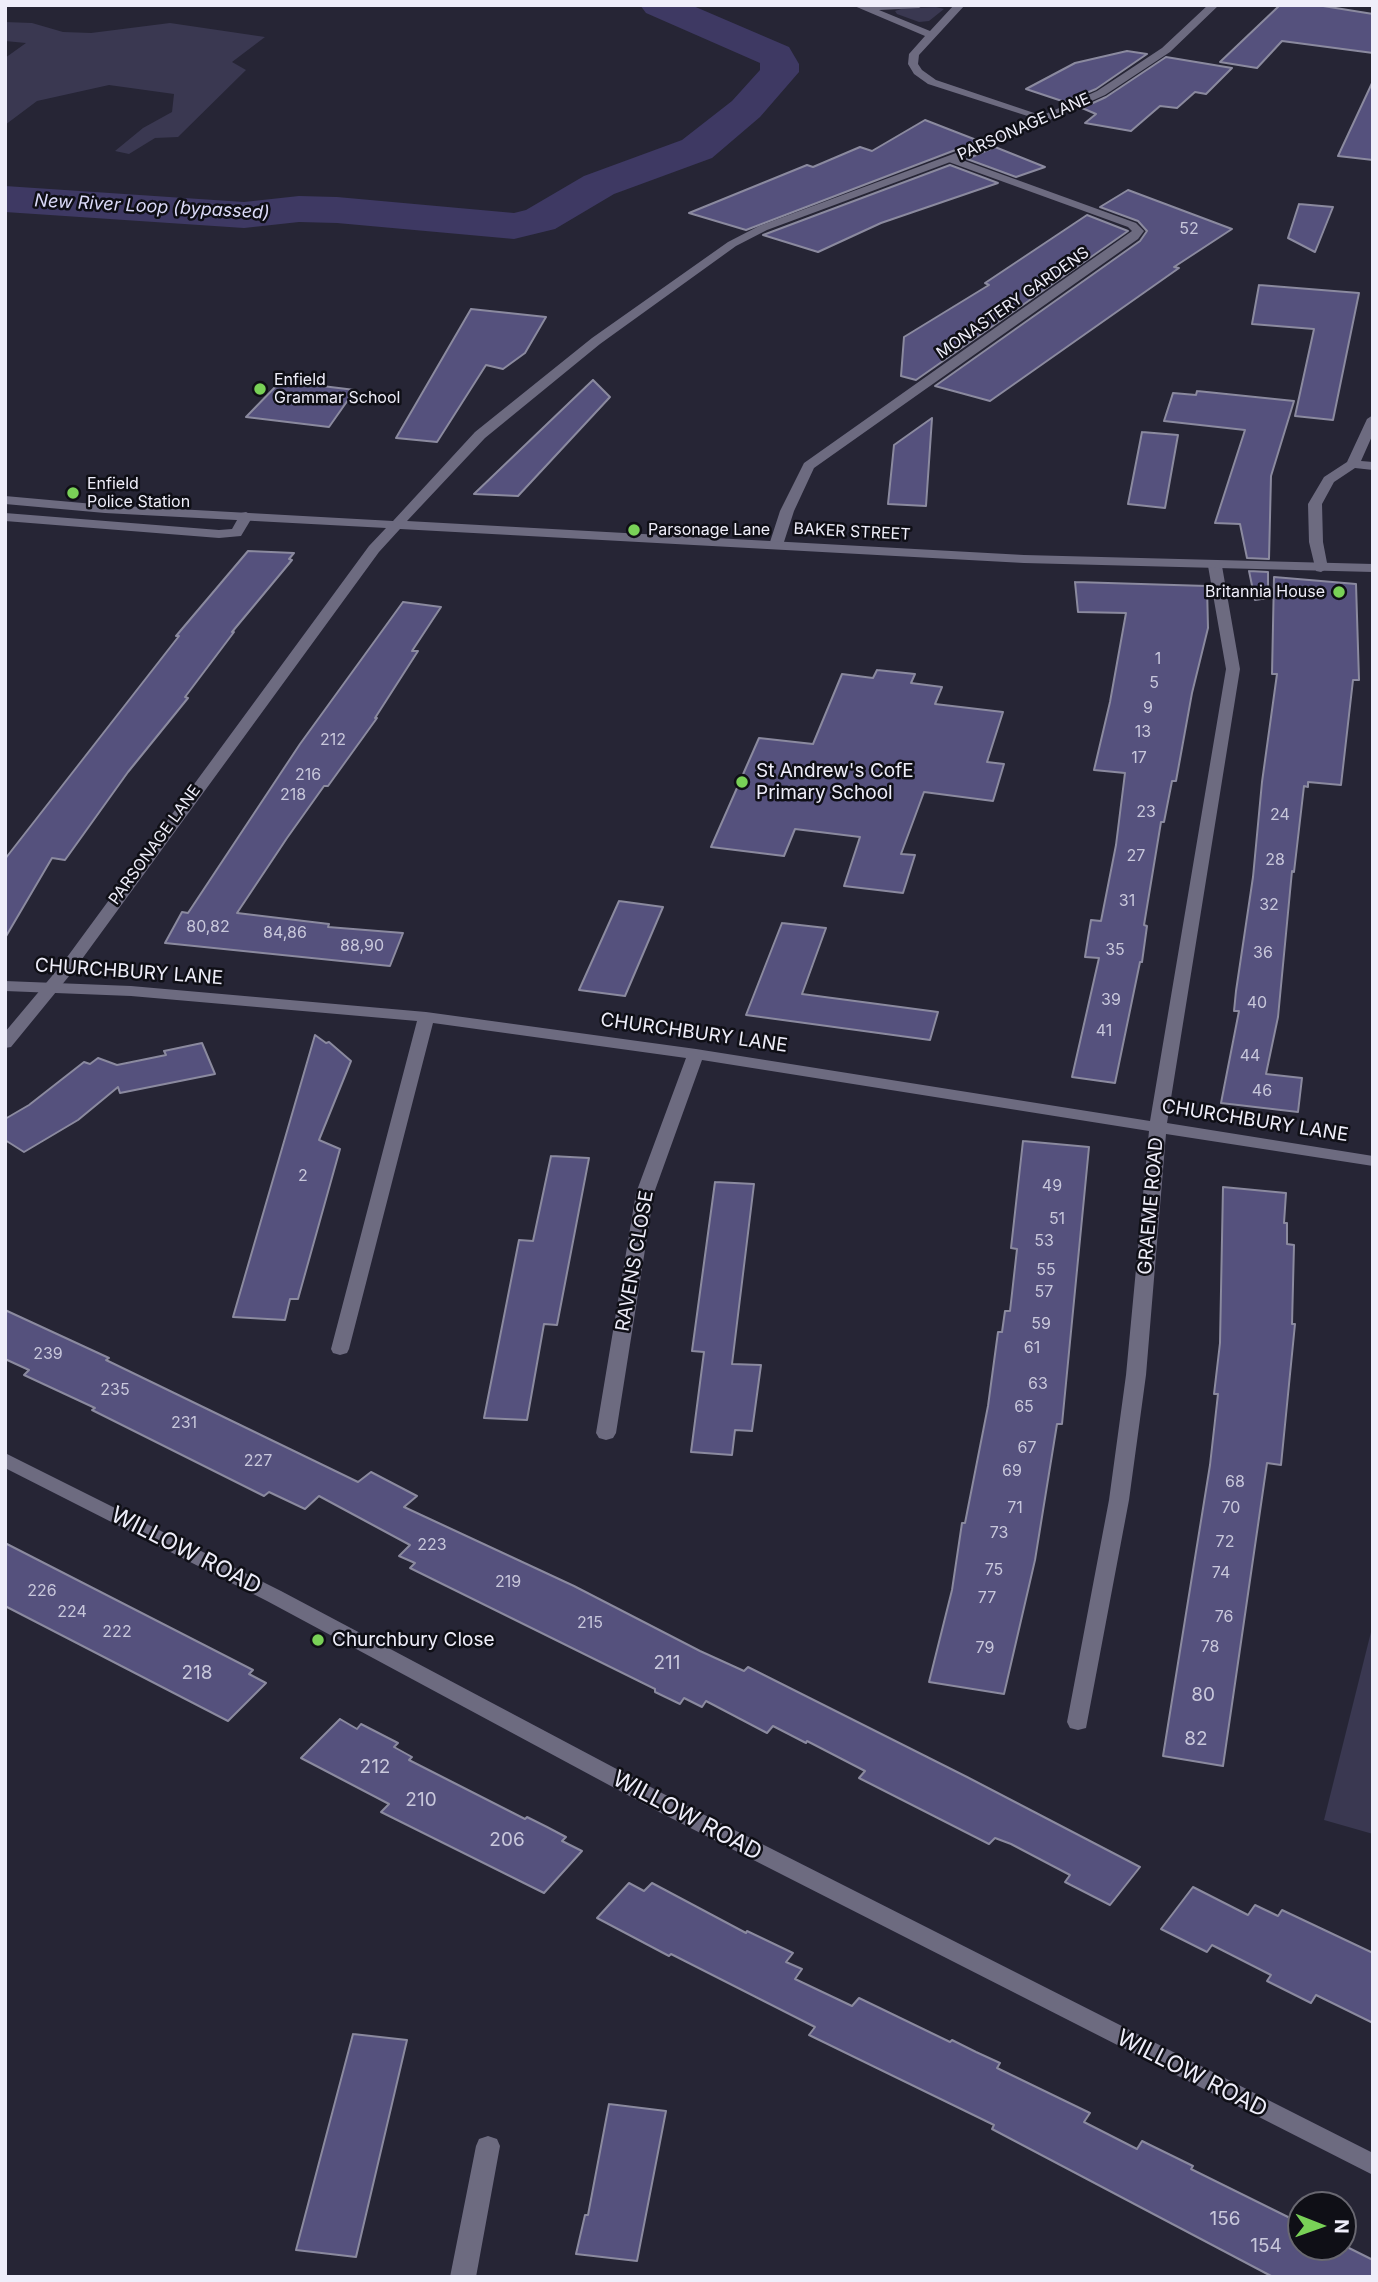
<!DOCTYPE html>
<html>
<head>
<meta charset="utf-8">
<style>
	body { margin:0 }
	#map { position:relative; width:1378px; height:2282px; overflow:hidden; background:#262535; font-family:Inter,sans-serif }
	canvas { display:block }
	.frame { position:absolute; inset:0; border:7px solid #efeefa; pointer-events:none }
	.north { position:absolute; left:1287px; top:2191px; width:70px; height:70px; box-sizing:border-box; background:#0f0f16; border:2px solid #696871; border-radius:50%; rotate:91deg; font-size:19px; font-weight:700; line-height:28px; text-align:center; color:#efeefa }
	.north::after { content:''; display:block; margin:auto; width:24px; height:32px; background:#79d157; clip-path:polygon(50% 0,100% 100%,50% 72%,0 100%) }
</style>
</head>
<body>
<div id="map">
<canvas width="1378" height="2282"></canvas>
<div class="frame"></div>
<div class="north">N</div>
</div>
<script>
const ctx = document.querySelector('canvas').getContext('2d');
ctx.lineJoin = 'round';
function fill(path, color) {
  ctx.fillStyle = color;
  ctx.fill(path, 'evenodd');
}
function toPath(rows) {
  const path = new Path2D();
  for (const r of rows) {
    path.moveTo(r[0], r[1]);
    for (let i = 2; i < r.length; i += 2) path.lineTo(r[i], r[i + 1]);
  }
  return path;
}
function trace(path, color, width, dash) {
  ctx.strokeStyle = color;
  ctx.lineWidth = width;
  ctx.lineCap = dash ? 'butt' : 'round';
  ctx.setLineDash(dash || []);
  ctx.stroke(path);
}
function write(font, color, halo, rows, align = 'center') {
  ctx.font = font + ' Inter,sans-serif';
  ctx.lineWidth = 5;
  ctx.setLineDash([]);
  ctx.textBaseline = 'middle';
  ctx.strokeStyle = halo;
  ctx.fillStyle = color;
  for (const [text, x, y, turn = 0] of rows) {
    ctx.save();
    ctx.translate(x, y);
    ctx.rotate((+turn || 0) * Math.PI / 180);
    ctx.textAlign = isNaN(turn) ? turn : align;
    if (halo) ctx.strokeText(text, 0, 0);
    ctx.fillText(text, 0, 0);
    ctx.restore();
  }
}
const green = toPath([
	[904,8,936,7,944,9,929,21,919,22,897,14,895,11],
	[5,22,32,23,63,32,91,33,170,23,265,37,232,62,246,70,178,137,155,138,129,154,115,151,143,128,172,112,174,94,109,85,37,101,5,125,5,58,26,43,5,41],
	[1373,1624,1373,1834,1324,1820]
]);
const river = toPath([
	[640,5,691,5,789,47,799,64,799,72,760,117,712,158,614,194,555,229,514,239,337,223,299,222,244,228,5,212,5,186,244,202,299,196,337,197,514,213,526,210,584,176,682,140,732,101,760,70,760,63,646,13,640,5]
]);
const building = toPath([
	[1280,5,1317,5,1373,14,1373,53,1282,41,1257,68,1220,62,1280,5],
	[1127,51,1147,54,1096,89,1065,102,1026,89,1075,63,1127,51],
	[1166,57,1232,68,1206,94,1195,92,1177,108,1160,106,1131,131,1085,123,1096,114,1082,108,1106,97,1166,57],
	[1373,81,1373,160,1338,156,1373,81],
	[925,120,979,141,746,230,689,213,807,165,813,167,860,147,872,151,925,120],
	[995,147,1045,167,1016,177,967,159,995,147],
	[950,165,998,183,881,223,818,252,763,235,950,165],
	[1128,190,1232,229,1174,267,1179,268,990,401,935,386,1140,241,1147,231,1138,221,1100,207,1128,190],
	[1299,204,1333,207,1315,252,1288,238,1299,204],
	[1087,215,1128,231,916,380,901,376,904,337,989,285,985,283,1087,215],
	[1259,285,1359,293,1333,420,1295,416,1314,329,1252,324,1259,285],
	[471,309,546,317,525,353,503,369,486,365,437,442,396,438,471,309],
	[593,380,610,397,518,496,474,494,593,380],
	[281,381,355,390,329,427,246,417,281,381],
	[1197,391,1294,401,1271,476,1269,559,1247,558,1240,524,1215,523,1245,430,1164,421,1173,393,1196,395,1197,391],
	[932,418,926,506,888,504,894,445,932,418],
	[1142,432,1178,435,1165,508,1128,504,1142,432],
	[248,551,294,553,289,559,292,560,232,632,234,632,185,697,188,698,128,772,65,860,52,858,5,938,5,859,179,636,176,636,248,551],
	[1249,571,1268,572,1268,598,1255,600,1249,571],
	[1274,577,1356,584,1359,680,1353,680,1341,785,1308,782,1308,787,1304,786,1294,872,1292,871,1278,1017,1266,1074,1302,1078,1298,1112,1221,1103,1239,1011,1234,1011,1236,991,1253,877,1262,782,1277,674,1272,674,1274,577],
	[1075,582,1207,586,1208,628,1192,693,1176,781,1172,781,1164,822,1161,822,1144,925,1147,926,1142,962,1140,962,1115,1083,1072,1077,1099,958,1085,957,1088,938,1091,920,1101,921,1116,845,1125,773,1094,770,1110,702,1126,613,1078,612,1075,582],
	[403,602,441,607,412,651,418,651,375,718,377,718,328,786,324,786,287,838,237,913,329,924,328,927,403,933,390,966,165,943,182,912,188,913,300,744,403,602],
	[877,670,915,674,911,683,942,687,935,704,1003,712,987,762,1004,764,993,801,924,792,901,854,915,855,903,893,844,886,860,837,795,829,784,856,711,847,759,738,813,744,842,674,873,678,877,670],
	[619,901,663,907,625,996,579,990,619,901],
	[782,923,826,928,802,994,938,1012,930,1040,746,1015,782,923],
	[315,1035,326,1043,329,1042,351,1061,319,1140,340,1149,298,1299,290,1299,285,1320,233,1317,315,1035],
	[202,1043,215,1074,120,1093,118,1087,78,1120,24,1152,5,1140,5,1119,29,1105,84,1062,90,1064,98,1058,117,1065,166,1055,164,1051,202,1043],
	[1023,1141,1089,1147,1062,1424,1057,1424,1035,1560,1004,1694,929,1682,952,1590,962,1523,965,1523,988,1406,998,1332,1002,1332,1005,1311,1010,1311,1017,1249,1011,1248,1023,1141],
	[551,1156,589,1158,557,1325,544,1324,527,1420,484,1418,519,1240,533,1241,551,1156],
	[715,1182,754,1184,732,1364,761,1365,752,1431,735,1430,732,1455,691,1452,704,1352,692,1351,715,1182],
	[1223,1187,1286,1193,1284,1223,1287,1223,1287,1244,1294,1245,1292,1324,1295,1324,1281,1465,1267,1463,1223,1766,1163,1756,1210,1465,1218,1394,1214,1394,1220,1343,1223,1187],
	[5,1310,109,1358,106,1360,358,1482,371,1472,417,1496,404,1507,574,1586,700,1651,744,1671,748,1667,967,1777,1140,1867,1110,1905,1065,1882,1070,1875,1011,1844,995,1838,989,1844,859,1778,865,1771,807,1741,806,1743,773,1726,767,1733,706,1701,702,1707,684,1698,680,1704,655,1692,655,1689,410,1568,415,1563,399,1556,410,1545,319,1496,305,1509,269,1492,264,1496,92,1410,95,1408,24,1375,29,1370,5,1359,5,1310],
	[5,1543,253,1670,249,1674,266,1683,228,1721,5,1606,5,1543],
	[340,1719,357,1729,361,1724,398,1743,394,1747,412,1757,409,1760,525,1819,527,1817,547,1827,566,1837,562,1841,582,1851,544,1893,381,1812,389,1804,301,1758,340,1719],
	[629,1883,644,1891,652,1883,746,1933,747,1931,793,1953,786,1962,802,1969,795,1979,852,2006,859,1998,950,2042,952,2040,976,2052,1000,2063,997,2068,1090,2113,1084,2122,1137,2149,1142,2141,1193,2166,1191,2169,1288,2217,1301,2225,1301,2247,1343,2245,1373,2260,1373,2277,1273,2277,992,2129,994,2125,809,2035,815,2027,671,1954,669,1956,597,1918,629,1883],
	[1193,1887,1248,1915,1255,1905,1278,1916,1282,1910,1373,1953,1373,2023,1316,1995,1311,2003,1267,1981,1271,1975,1212,1945,1207,1952,1161,1929,1193,1887],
	[353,2034,407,2040,356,2257,296,2250,353,2034],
	[609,2104,666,2111,637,2261,576,2254,585,2215,588,2215,609,2104]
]);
const minor = toPath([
	[852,5,924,5,919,8,879,10,930,31,954,5,965,5,919,55,918,64,922,70,936,80,1052,119,1043,121,928,84,914,74,908,64,909,54,925,36,852,5],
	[946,157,954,157,1136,223,1144,231,1138,239,814,468,794,511,783,545,776,549,771,548,769,545,780,511,804,463,1132,231,1128,227,946,161,946,157],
	[1373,415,1373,434,1361,461,1373,462,1373,470,1355,468,1334,482,1322,504,1323,542,1328,568,1321,572,1316,571,1309,542,1308,504,1324,477,1347,462,1367,419,1373,415],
	[246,512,253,516,241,536,219,538,5,521,5,513,219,530,232,529,241,513,246,512],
	[1215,562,1222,566,1240,669,1167,1123,1373,1156,1373,1166,1166,1134,1146,1375,1129,1500,1086,1728,1078,1730,1070,1728,1067,1722,1109,1500,1126,1375,1149,1131,702,1060,654,1193,616,1433,613,1438,606,1440,599,1438,596,1433,636,1193,686,1058,433,1023,349,1349,347,1353,340,1355,333,1353,331,1349,417,1021,131,996,5,991,5,981,131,986,426,1012,696,1049,1150,1121,1226,669,1208,566,1215,562],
	[488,2136,497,2139,500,2146,476,2277,450,2277,476,2146,479,2139,488,2136]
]);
const tertiary = toPath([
	[1208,5,1219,5,1170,52,1105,95,980,151,767,230,736,246,600,344,485,438,407,521,1024,555,1373,564,1373,572,1024,563,400,529,379,552,74,970,11,1047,5,1048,5,1032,62,964,369,546,386,528,105,513,5,504,5,496,105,505,393,521,475,432,592,338,728,242,759,226,972,147,1097,91,1162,48,1208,5],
	[5,1453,281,1591,677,1801,1373,2153,1373,2175,661,1813,267,1601,5,1468,5,1453]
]);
const markers = [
	[260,389,7,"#79d157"],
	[73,493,7,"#79d157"],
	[634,530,7,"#79d157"],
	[1339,592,7,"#79d157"],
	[742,782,7,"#79d157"],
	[318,1640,7,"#79d157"]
];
const farStreetnames = [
	["PARSONAGE LANE",1024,127,-24],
	["MONASTERY GARDENS",1013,303,-35],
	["BAKER STREET",852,532,3],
	["PARSONAGE LANE",155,845,-54]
];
const numberNames = [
	["52",1189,229],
	["1",1158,659],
	["5",1154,683],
	["9",1148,708],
	["13",1143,732],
	["212",333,740],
	["17",1139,758],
	["216",308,775],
	["218",293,795],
	["23",1146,812],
	["24",1280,815],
	["27",1136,856],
	["28",1275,860],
	["31",1127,901],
	["32",1269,905],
	["80,82",208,927],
	["84,86",285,933],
	["88,90",362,946],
	["35",1115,950],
	["36",1263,953],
	["39",1111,1000],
	["40",1257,1003],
	["41",1104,1031],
	["44",1250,1056],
	["46",1262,1091],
	["2",303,1176],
	["49",1052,1186],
	["51",1057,1219],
	["53",1044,1241],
	["55",1046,1270],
	["57",1044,1292],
	["59",1041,1324],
	["61",1032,1348],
	["239",48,1354],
	["63",1038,1384],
	["235",115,1390],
	["65",1024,1407],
	["231",184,1423],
	["67",1027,1448],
	["227",258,1461],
	["69",1012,1471],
	["68",1235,1482],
	["71",1015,1508],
	["70",1231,1508],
	["73",999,1533],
	["72",1225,1542],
	["223",432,1545],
	["75",994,1570],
	["74",1221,1573],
	["219",508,1582],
	["226",42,1591],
	["77",987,1598],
	["224",72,1612],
	["76",1224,1617],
	["215",590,1623],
	["222",117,1632],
	["78",1210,1647],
	["79",985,1648]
];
const farPoinames = [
	["Enfield",274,380],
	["Grammar School",274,398],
	["Enfield",87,484],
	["Police Station",87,502],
	["Parsonage Lane",648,530],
	["Britannia House",1325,592,"right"]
];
const farWaternames = [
	["New River Loop (bypassed)",152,207,3]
];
const poiNames = [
	["St Andrew's CofE",756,771],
	["Primary School",756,793],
	["Churchbury Close",332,1640]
];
const streetNames = [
	["CHURCHBURY LANE",129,972,4],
	["CHURCHBURY LANE",694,1033,8],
	["CHURCHBURY LANE",1255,1121,9],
	["GRAEME ROAD",1151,1206,-85],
	["RAVENS CLOSE",635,1261,-80]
];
const nearNumbernames = [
	["211",667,1663],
	["218",197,1673],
	["80",1203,1695],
	["82",1196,1739],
	["212",375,1767],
	["210",421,1800],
	["206",507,1840],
	["156",1225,2219],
	["154",1266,2246]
];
const nearStreetnames = [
	["WILLOW ROAD",186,1551,27],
	["WILLOW ROAD",687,1816,28],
	["WILLOW ROAD",1192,2074,27]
];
fill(green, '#3a3851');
fill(river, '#3e3963');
fill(building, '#55517d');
trace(building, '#8b8a9f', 2);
fill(minor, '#6d6b80');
fill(tertiary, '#6d6b80');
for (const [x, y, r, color] of markers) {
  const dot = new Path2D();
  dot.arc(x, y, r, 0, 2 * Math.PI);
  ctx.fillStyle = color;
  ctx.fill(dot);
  trace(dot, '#0f0f16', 2.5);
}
write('16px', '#efeefa', '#0f0f16', farStreetnames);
write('16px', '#c8c7db', null, numberNames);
write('16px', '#efeefa', '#0f0f16', farPoinames, 'left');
write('italic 18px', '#dbdaf8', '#0f0f16', farWaternames);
write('19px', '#efeefa', '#0f0f16', poiNames, 'left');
write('19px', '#efeefa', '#0f0f16', streetNames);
write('19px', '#c8c7db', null, nearNumbernames);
write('23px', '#efeefa', '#0f0f16', nearStreetnames);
</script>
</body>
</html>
